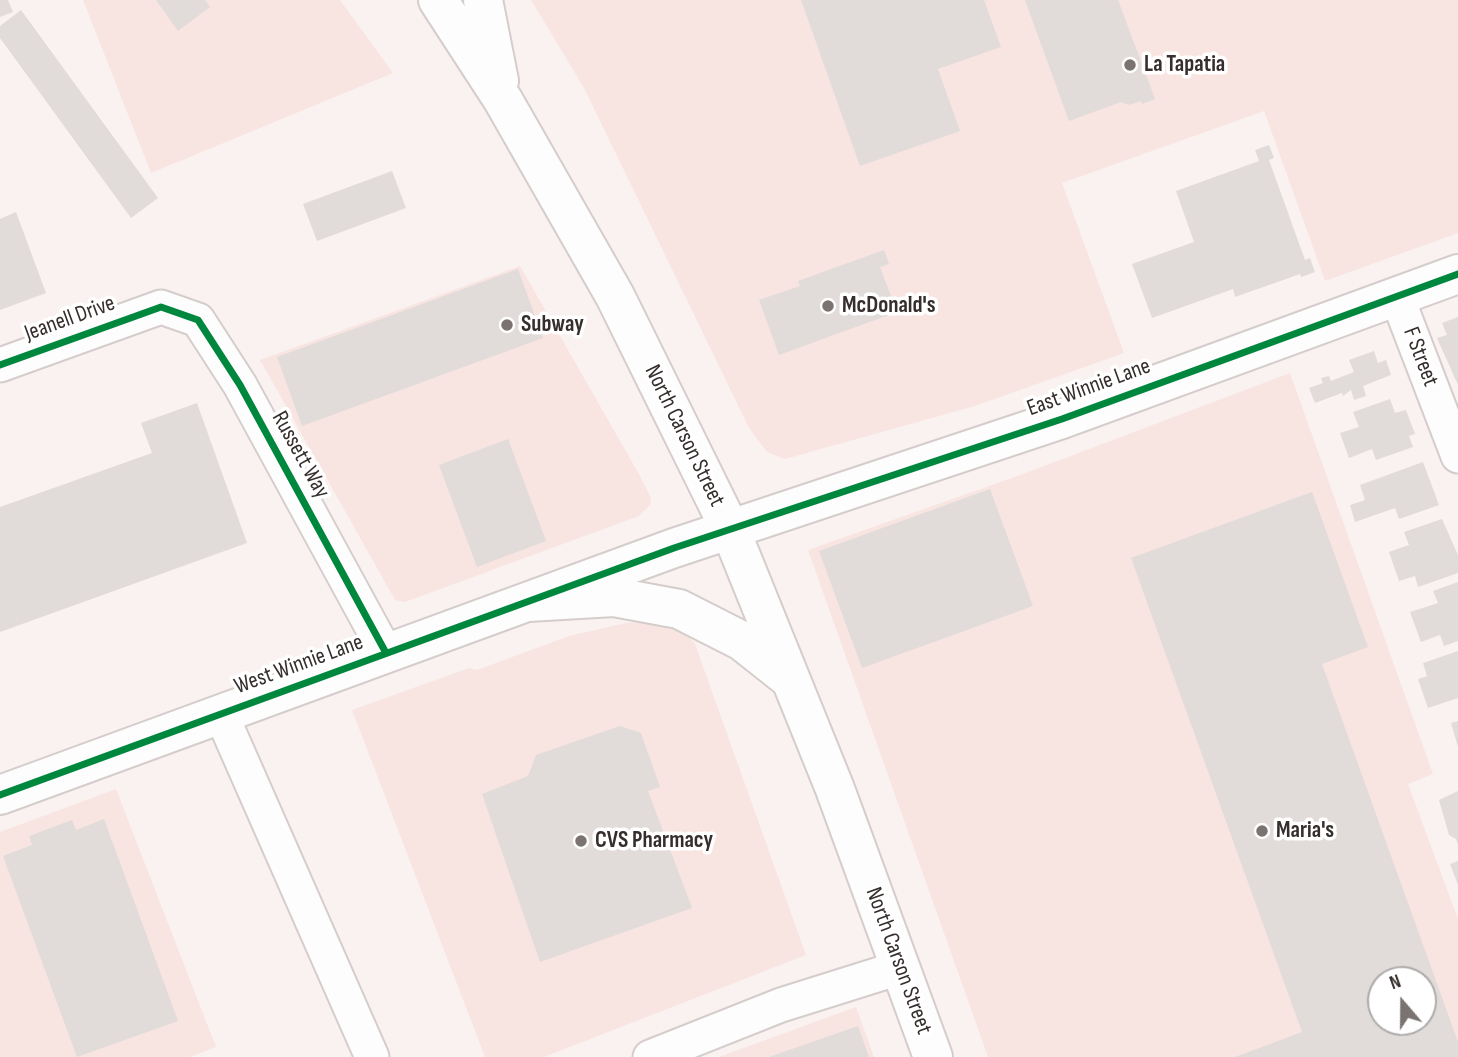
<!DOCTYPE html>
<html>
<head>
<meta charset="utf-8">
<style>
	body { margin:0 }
	#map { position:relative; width:1458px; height:1057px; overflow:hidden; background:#faf2f0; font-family:"Sofia Sans Condensed",sans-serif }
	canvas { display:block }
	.north { position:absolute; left:1367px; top:966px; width:70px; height:70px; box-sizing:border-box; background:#fff; border:2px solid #aeabab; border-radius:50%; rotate:340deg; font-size:19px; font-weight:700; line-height:28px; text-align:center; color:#352e2d }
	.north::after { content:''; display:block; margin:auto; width:24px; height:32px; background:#7a7371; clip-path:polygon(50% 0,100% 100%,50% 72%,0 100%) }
</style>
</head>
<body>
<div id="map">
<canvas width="1458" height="1057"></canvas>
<div class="north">N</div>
</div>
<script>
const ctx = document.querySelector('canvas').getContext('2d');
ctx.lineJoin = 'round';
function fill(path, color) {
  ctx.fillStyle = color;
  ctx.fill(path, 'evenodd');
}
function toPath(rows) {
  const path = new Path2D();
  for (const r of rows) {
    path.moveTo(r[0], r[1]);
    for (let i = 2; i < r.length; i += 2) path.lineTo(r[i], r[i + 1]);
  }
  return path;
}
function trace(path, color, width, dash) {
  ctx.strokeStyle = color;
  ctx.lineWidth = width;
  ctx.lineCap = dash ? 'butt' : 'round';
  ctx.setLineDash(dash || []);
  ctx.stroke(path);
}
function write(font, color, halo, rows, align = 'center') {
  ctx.font = font + ' "Sofia Sans Condensed",sans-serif';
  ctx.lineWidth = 7;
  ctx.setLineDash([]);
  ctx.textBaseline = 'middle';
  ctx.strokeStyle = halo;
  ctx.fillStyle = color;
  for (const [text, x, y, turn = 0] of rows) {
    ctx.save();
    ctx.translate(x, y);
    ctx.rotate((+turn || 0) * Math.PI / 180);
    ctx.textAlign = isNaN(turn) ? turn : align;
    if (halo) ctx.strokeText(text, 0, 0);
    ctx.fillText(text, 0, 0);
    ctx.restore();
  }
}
const built = toPath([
	[83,0,340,0,393,73,151,173],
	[531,0,1458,0,1458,233,1325,281,1264,111,1062,183,1124,353,975,406,785,459,767,452,749,428,584,88],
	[520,266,640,476,651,498,650,505,639,516,405,602,395,600,260,360],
	[1290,373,1433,774,1408,784,1458,919,1458,1057,988,1057,808,550,1023,474],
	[1381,980,1423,980,1423,1022,1381,1022],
	[654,622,686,633,695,644,806,955,544,1057,485,1057,352,710,469,668,477,670,569,636,626,623],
	[116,789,216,1047,190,1057,0,1057,0,832],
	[856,1007,874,1057,719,1057]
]);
const building = toPath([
	[0,0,8,0,13,12,0,17],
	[156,0,205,0,210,7,178,31],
	[801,0,984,0,1001,47,938,69,960,131,860,166],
	[1025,0,1118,0,1155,99,1142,104,1141,101,1129,105,1121,102,1069,121],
	[21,10,158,198,131,218,0,38,0,26],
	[1269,145,1274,158,1269,160,1305,260,1310,258,1315,272,1301,277,1300,274,1235,297,1233,289,1152,318,1132,264,1194,242,1176,191,1259,161,1255,150],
	[392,171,406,208,317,241,303,204],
	[16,212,46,293,0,310,0,219],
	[884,250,889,264,880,267,897,312,779,355,759,300,800,286,798,281],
	[518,269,543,338,302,426,277,357],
	[1458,317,1458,385,1437,338,1447,335,1442,323],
	[1374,351,1378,363,1386,360,1391,375,1363,386,1366,396,1354,400,1351,390,1343,396,1342,393,1315,403,1309,388,1323,383,1321,378,1329,376,1331,381,1354,372,1349,360],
	[1390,399,1395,413,1406,410,1415,434,1409,436,1413,447,1376,460,1372,449,1349,458,1340,433,1359,427,1353,412],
	[197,403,247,543,0,632,0,507,152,453,141,423],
	[508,439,546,541,477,567,439,465],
	[1423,462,1439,505,1399,519,1395,508,1355,522,1350,505,1365,500,1360,485],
	[990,489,1033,606,862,668,819,551],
	[1312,492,1368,647,1322,664,1458,1042,1458,1057,1235,1057,1302,1032,1131,558],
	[1381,980,1423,980,1423,1022,1381,1022],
	[1442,519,1458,555,1458,573,1418,587,1415,576,1399,581,1389,552,1409,545,1404,532],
	[1458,582,1458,641,1444,646,1440,635,1421,642,1410,612,1438,603,1433,591],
	[1458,651,1458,698,1428,708,1418,679,1427,676,1423,663],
	[1458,721,1458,747,1451,723],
	[620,726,641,733,660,787,648,791,692,908,540,962,482,794,528,776,536,755],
	[1458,791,1458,845,1456,839,1449,835,1439,800],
	[104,819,178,1021,77,1057,3,856,32,845,29,836,72,820,76,830],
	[1458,861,1458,885,1450,864],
	[858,1026,869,1057,769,1057]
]);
const minor = toPath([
	[1397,297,1458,456],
	[0,365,161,307,198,320,240,385,386,653],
	[221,714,372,1057],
	[650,1057,781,1005,902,967]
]);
const tertiary = toPath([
	[0,795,674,548,1062,419,1458,274]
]);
const primary = toPath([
	[438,0,503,100,615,296,730,529,835,789,933,1057],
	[483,0,499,81],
	[528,602,614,597,679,609,742,641,790,679]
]);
const cycleway = toPath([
	[0,365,161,307,198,320,240,385,386,653],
	[0,795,674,548,1062,419,1458,274]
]);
const markers = [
	[1130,65,7,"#7a7371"],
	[828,306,7,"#7a7371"],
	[507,325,7,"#7a7371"],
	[1262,831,7,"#7a7371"],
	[581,841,7,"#7a7371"]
];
const poiNames = [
	["La Tapatia",1144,65],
	["McDonald's",842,306],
	["Subway",521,325],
	["Maria's",1276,831],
	["CVS Pharmacy",595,841]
];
const streetNames = [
	["Jeanell Drive",70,319,-20],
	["F Street",1420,357,69],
	["East Winnie Lane",1089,388,-20],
	["North Carson Street",684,436,64],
	["Russett Way",300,455,61],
	["West Winnie Lane",299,665,-20],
	["North Carson Street",898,961,70]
];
fill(built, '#f8e5e1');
fill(building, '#e1dbd9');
trace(minor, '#d4cdcb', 37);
trace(tertiary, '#d4cdcb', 42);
trace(primary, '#d4cdcb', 42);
trace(minor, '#fefdfd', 33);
trace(tertiary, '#fefdfd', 38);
trace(primary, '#fefdfd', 38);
trace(cycleway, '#00873e', 7);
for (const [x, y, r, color] of markers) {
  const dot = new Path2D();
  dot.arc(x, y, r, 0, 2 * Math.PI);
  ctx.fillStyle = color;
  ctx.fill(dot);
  trace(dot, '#fff', 2.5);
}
write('bold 23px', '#352e2d', '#fff', poiNames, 'left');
write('23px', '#352e2d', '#fff', streetNames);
</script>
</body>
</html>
